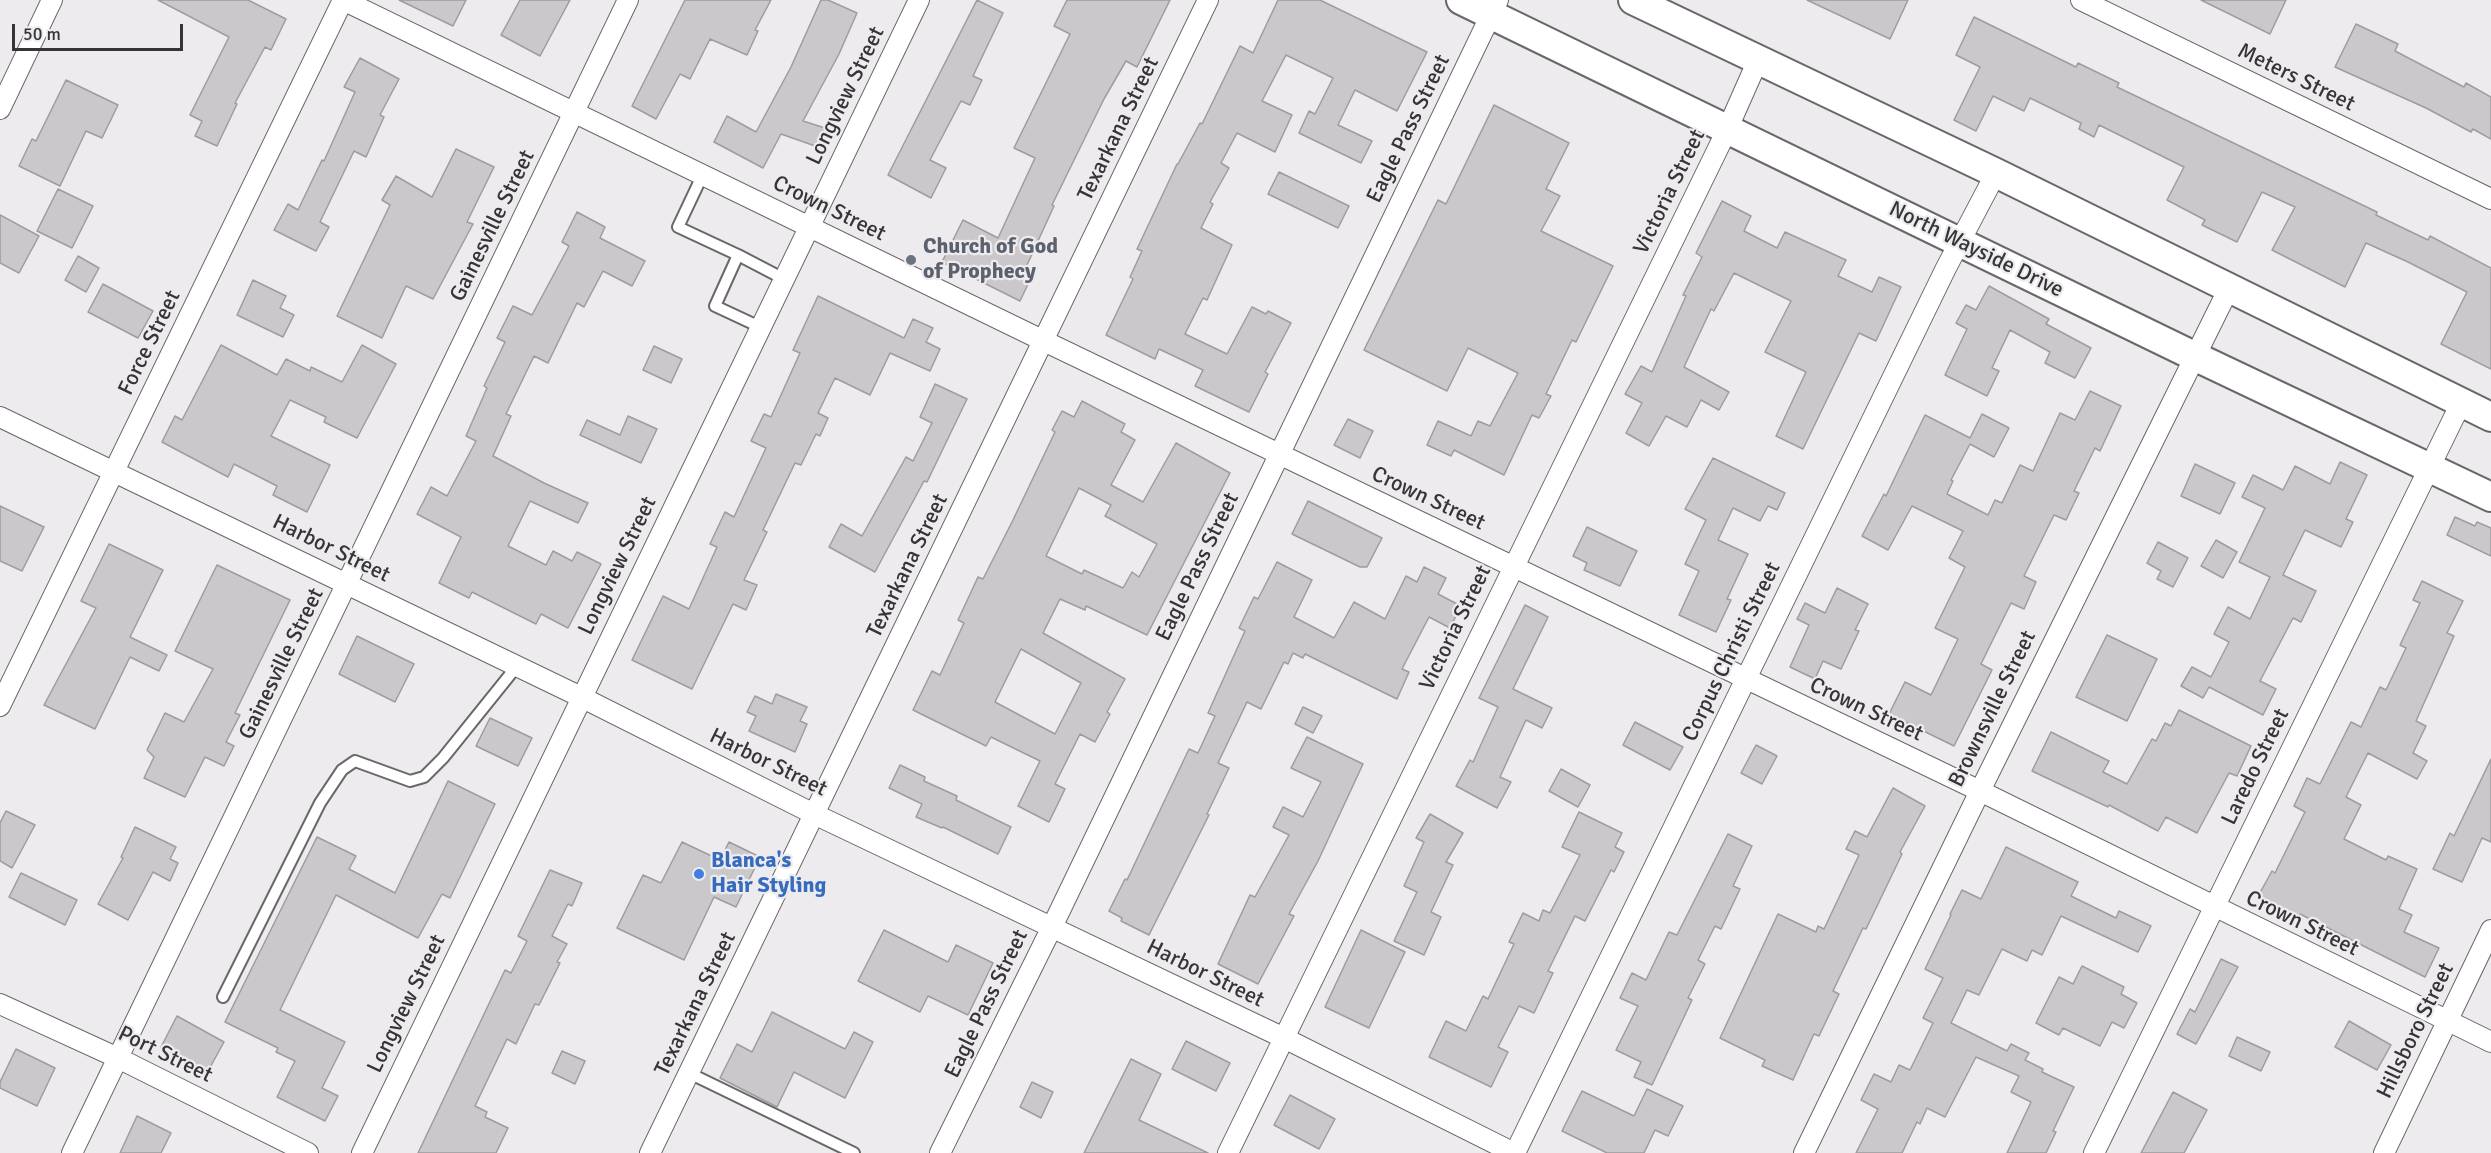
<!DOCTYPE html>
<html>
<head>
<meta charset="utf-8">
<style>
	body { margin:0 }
	#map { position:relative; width:2491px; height:1153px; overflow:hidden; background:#eeebef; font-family:Signika,sans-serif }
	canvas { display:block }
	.scale { position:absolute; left:12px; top:24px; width:171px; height:27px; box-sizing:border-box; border:3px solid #353436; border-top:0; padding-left:8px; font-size:18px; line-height:21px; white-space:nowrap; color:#353436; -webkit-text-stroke:4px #eeebef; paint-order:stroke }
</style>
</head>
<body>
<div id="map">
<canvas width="2491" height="1153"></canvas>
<div class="scale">50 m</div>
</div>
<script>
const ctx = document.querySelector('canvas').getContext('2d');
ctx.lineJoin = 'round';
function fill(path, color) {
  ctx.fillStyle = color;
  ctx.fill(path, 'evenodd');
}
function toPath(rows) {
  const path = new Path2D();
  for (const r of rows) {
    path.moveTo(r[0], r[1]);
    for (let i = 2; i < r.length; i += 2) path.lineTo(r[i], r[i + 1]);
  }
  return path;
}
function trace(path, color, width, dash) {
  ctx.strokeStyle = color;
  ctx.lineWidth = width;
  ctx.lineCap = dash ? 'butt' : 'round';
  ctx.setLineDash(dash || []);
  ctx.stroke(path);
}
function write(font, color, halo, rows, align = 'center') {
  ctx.font = font + ' Signika,sans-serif';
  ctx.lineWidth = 4.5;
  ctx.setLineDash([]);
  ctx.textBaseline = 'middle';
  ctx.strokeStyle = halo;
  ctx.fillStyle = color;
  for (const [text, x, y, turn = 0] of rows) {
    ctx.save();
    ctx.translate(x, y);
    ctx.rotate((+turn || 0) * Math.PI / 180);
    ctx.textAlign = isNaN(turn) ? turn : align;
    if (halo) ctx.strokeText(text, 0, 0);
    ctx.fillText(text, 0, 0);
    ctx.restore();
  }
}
const building = toPath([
	[158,0,248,0,286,19,271,50,265,47,235,103,237,104,217,146,195,136,202,121,190,115,229,37,158,0],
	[399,0,466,0,453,26,399,0],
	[520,0,570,0,540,56,501,35,520,0],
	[685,0,771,0,755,30,758,31,747,55,710,39,690,79,680,74,656,119,632,106,685,0],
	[821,0,828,0,857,13,839,54,803,121,825,128,818,147,781,134,763,168,714,142,727,116,756,132,791,67,821,0],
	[977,0,1003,13,973,76,982,80,970,105,961,101,930,160,946,168,931,198,888,175,977,0],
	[1067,0,1170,0,1137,67,1126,61,1104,99,1052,205,1054,206,1022,276,1030,280,1020,301,942,262,963,220,998,238,999,236,1035,158,1014,148,1070,34,1054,26,1067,0],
	[1278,0,1320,0,1427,52,1397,111,1355,90,1338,125,1372,141,1361,163,1299,133,1309,111,1315,114,1333,78,1286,55,1262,101,1292,115,1275,152,1237,133,1221,163,1229,168,1210,202,1213,204,1201,228,1232,245,1207,300,1203,298,1185,334,1227,354,1252,307,1266,314,1268,311,1291,323,1265,372,1268,374,1249,412,1195,386,1203,370,1159,349,1155,359,1106,335,1133,279,1130,277,1142,251,1137,249,1177,164,1178,164,1200,123,1202,124,1240,46,1253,53,1278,0],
	[1807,0,1908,0,1890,39,1807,0],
	[2201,0,2286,0,2270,34,2201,0],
	[1974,17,2076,67,2078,63,2119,83,2117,87,2377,212,2376,215,2428,240,2430,236,2491,268,2491,369,2441,344,2467,292,2408,262,2366,243,2345,287,2272,250,2295,207,2262,192,2237,242,2202,225,2205,220,2167,200,2184,167,2099,125,2094,137,2079,129,2081,123,2030,98,2024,111,1993,96,1976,131,1954,120,1980,67,1956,55,1974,17],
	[2356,24,2398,44,2395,51,2464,87,2466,83,2491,97,2491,139,2473,129,2471,132,2426,108,2335,67,2356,24],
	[360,58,399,79,380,115,384,117,366,157,354,151,320,222,329,227,316,251,274,230,288,204,298,210,322,160,324,161,355,92,344,87,360,58],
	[66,80,118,105,102,138,86,131,60,186,19,166,32,139,36,141,66,80],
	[1494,105,1569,143,1546,189,1560,196,1541,231,1613,266,1576,342,1572,340,1546,394,1551,396,1539,418,1532,415,1504,475,1454,450,1451,456,1427,445,1438,421,1471,436,1478,421,1490,426,1518,373,1468,348,1447,391,1364,350,1438,200,1446,204,1494,105],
	[456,149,494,167,467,222,473,224,433,299,406,286,382,338,337,316,390,205,382,200,396,176,432,197,456,149],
	[1279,172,1349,206,1338,228,1268,194,1279,172],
	[58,189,93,206,72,248,37,231,58,189],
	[1722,201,1751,216,1744,231,1777,248,1785,232,1846,260,1838,276,1872,292,1879,277,1901,287,1876,341,1859,333,1803,449,1776,436,1806,372,1765,352,1791,301,1734,273,1714,311,1711,309,1684,367,1729,392,1719,410,1701,400,1687,427,1666,416,1649,446,1626,433,1642,403,1625,394,1641,366,1652,372,1686,296,1683,295,1702,257,1696,253,1722,201],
	[577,212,605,227,600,238,645,261,632,286,603,271,584,307,577,303,548,363,534,356,506,414,511,416,493,456,544,483,588,503,578,523,530,501,508,546,546,565,553,551,572,561,577,552,601,564,568,628,541,614,536,624,472,592,469,598,439,583,461,537,417,514,431,487,447,496,476,441,466,436,487,388,484,386,505,342,497,338,513,306,532,315,569,246,562,242,577,212],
	[0,215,39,236,19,273,0,263,0,215],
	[78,256,99,268,86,292,65,280,78,256],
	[253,280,286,296,280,308,294,315,283,337,237,315,253,280],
	[103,284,153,311,138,338,88,312,103,284],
	[1989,286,2049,319,2046,324,2091,348,2075,378,2045,363,2050,352,2010,330,1992,368,1999,371,1987,396,1945,375,1967,329,1956,323,1966,305,1976,310,1989,286],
	[818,296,904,338,913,319,933,328,926,342,940,349,930,371,890,353,870,395,835,378,818,413,828,418,820,436,816,434,801,465,795,463,763,530,767,532,744,580,757,585,746,610,733,604,692,689,632,660,663,596,689,609,717,547,710,544,725,512,734,517,766,448,751,441,764,414,771,417,800,353,793,350,818,296],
	[221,345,277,375,286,359,310,371,311,367,342,382,362,345,396,364,357,438,324,422,326,417,290,400,271,436,330,465,307,512,273,495,277,486,234,464,228,477,162,442,175,416,182,420,221,345],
	[654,346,682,359,671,383,643,370,654,346],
	[935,384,967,399,927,482,924,481,875,572,829,547,841,524,862,536,906,457,913,461,932,423,920,417,935,384],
	[2090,391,2121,406,2100,451,2095,448,2074,491,2079,493,2066,520,2054,515,2024,576,2036,582,2024,609,2011,603,1981,664,1992,670,1954,746,1889,714,1905,682,1931,695,1958,639,1935,628,1965,567,1949,558,1963,531,1912,506,1888,550,1862,536,1884,494,1886,496,1925,415,1970,438,1982,414,2009,428,1994,457,1970,444,1951,480,1953,481,1947,494,1988,515,1995,500,2002,503,2020,465,2033,471,2060,413,2075,420,2090,391],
	[1082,401,1125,424,1121,432,1135,440,1111,485,1143,502,1176,443,1230,473,1147,635,1086,606,1085,610,1060,599,1043,633,1125,679,1107,712,1110,714,1095,742,1080,734,1055,784,1065,789,1049,822,1018,806,1040,761,991,737,986,746,913,710,932,671,940,675,964,623,958,620,978,577,983,579,1013,520,1055,432,1052,430,1062,411,1074,417,1082,401],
	[1079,488,1111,505,1105,516,1157,544,1139,577,1132,572,1123,588,1084,570,1082,574,1046,556,1079,488],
	[1021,649,1081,683,1055,734,995,702,1021,649],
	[628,416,657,429,641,463,580,435,587,420,620,435,628,416],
	[1348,419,1373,431,1360,458,1334,445,1348,419],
	[1713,458,1785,493,1777,510,1768,506,1760,521,1733,508,1718,540,1748,554,1727,599,1731,600,1716,632,1679,615,1699,571,1685,564,1706,520,1685,509,1713,458],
	[2340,462,2367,475,2346,519,2353,522,2341,547,2305,530,2283,575,2316,591,2301,622,2293,618,2260,681,2276,689,2263,715,2209,687,2203,698,2181,686,2192,667,2211,677,2229,642,2214,634,2228,607,2250,619,2270,577,2239,562,2265,508,2242,497,2253,475,2283,490,2295,466,2330,484,2340,462],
	[2195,464,2235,483,2220,514,2181,496,2195,464],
	[1308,501,1382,538,1367,567,1360,567,1292,534,1308,501],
	[0,506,44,527,22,571,0,561,0,506],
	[2455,517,2475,526,2477,522,2491,528,2491,556,2447,535,2455,517],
	[1587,527,1637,551,1620,586,1584,570,1587,563,1573,556,1587,527],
	[2216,540,2237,552,2223,578,2201,566,2216,540],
	[2158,542,2188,558,2173,587,2157,579,2161,571,2147,563,2158,542],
	[109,544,163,570,130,637,167,655,159,671,130,657,95,729,44,705,96,608,81,601,109,544],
	[1277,562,1312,580,1294,617,1334,638,1354,602,1385,619,1406,576,1417,582,1424,567,1446,578,1438,594,1461,606,1450,628,1429,617,1402,669,1409,672,1397,699,1305,654,1303,658,1293,653,1288,664,1284,662,1261,709,1247,702,1218,763,1229,768,1207,814,1209,815,1149,935,1121,921,1122,918,1109,911,1125,879,1127,880,1189,749,1198,753,1215,716,1208,713,1245,631,1239,628,1254,597,1258,599,1277,562],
	[217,565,290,600,235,713,240,715,226,742,234,746,224,766,205,757,185,797,144,778,154,757,147,750,165,713,184,722,213,669,175,651,217,565],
	[2422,581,2463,601,2447,633,2454,636,2416,721,2426,726,2413,753,2427,761,2417,779,2368,753,2346,797,2361,805,2344,839,2386,860,2388,856,2417,869,2399,909,2412,915,2404,932,2439,948,2425,977,2300,914,2298,919,2257,898,2272,871,2275,873,2305,812,2294,806,2307,778,2320,784,2351,722,2361,727,2380,687,2386,690,2406,648,2400,645,2420,603,2413,600,2422,581],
	[1837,588,1868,604,1855,630,1859,631,1841,669,1823,661,1815,679,1790,667,1809,625,1797,619,1805,603,1825,613,1837,588],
	[1525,605,1548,617,1513,689,1552,708,1542,728,1526,720,1500,777,1511,782,1497,808,1456,786,1470,760,1473,762,1498,707,1479,698,1525,605],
	[2107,635,2157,659,2127,721,2076,697,2107,635],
	[357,636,414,664,395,702,339,674,357,636],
	[776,694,807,707,800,721,807,724,795,752,749,731,756,716,747,712,755,696,772,704,776,694],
	[1303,707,1322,716,1313,733,1295,724,1303,707],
	[2179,710,2251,746,2237,776,2229,773,2197,833,2166,817,2158,831,2109,805,2108,807,2032,771,2051,732,2109,761,2103,772,2127,784,2152,739,2156,741,2165,723,2171,726,2179,710],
	[490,718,532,738,518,766,476,746,490,718],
	[1635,722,1683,747,1670,770,1623,745,1635,722],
	[1307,737,1363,764,1318,861,1289,914,1294,916,1258,984,1218,964,1250,895,1255,897,1289,835,1273,827,1283,807,1303,817,1321,782,1291,768,1307,737],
	[1756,745,1777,756,1762,784,1741,773,1756,745],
	[2491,759,2491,842,2482,838,2462,882,2433,869,2450,833,2454,836,2491,759],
	[900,765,925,777,924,781,957,796,956,800,1011,827,998,854,943,827,942,828,916,817,922,804,889,788,900,765],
	[1561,769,1590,785,1578,807,1549,791,1561,769],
	[448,781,495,804,450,898,442,894,418,938,336,895,280,1010,345,1042,322,1088,338,1096,325,1121,277,1097,295,1061,276,1052,278,1048,225,1022,317,837,356,856,349,869,395,893,448,781],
	[1893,788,1925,806,1900,852,1902,854,1866,929,1863,928,1833,991,1839,994,1819,1036,1814,1034,1793,1080,1762,1066,1765,1060,1720,1038,1778,914,1816,932,1818,926,1824,929,1859,855,1846,849,1855,831,1867,837,1893,788],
	[6,811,35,825,12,868,0,861,0,823,6,811],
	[1579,812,1622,833,1615,847,1624,852,1614,872,1611,870,1585,921,1575,916,1548,971,1553,973,1534,1013,1519,1006,1498,1047,1508,1052,1491,1087,1429,1057,1446,1021,1466,1031,1483,996,1488,999,1514,944,1509,942,1523,913,1539,921,1543,910,1550,913,1580,855,1562,847,1579,812],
	[1430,814,1463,833,1446,862,1453,865,1431,912,1441,917,1424,955,1394,941,1417,892,1404,886,1424,842,1416,838,1430,814],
	[135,827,176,847,170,859,178,863,170,881,153,872,128,920,98,904,123,858,121,857,135,827],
	[1728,834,1752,846,1733,886,1740,889,1721,929,1715,926,1698,960,1705,964,1688,998,1692,1000,1652,1085,1634,1077,1641,1062,1616,1050,1638,1006,1620,998,1632,973,1646,980,1669,932,1677,935,1728,834],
	[682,842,720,860,729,842,760,857,736,907,714,897,684,960,617,928,643,875,661,883,682,842],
	[2006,847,2078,882,2071,896,2116,918,2119,911,2151,926,2138,952,2061,916,2042,955,2032,950,2027,961,2002,949,1979,995,1967,990,1951,1023,2007,1051,2011,1044,2029,1053,2025,1060,2043,1069,2042,1072,2074,1087,2053,1131,2056,1132,2046,1153,2007,1153,2031,1102,2011,1092,2019,1076,1976,1057,1945,1117,1927,1108,1920,1124,1917,1122,1902,1153,1856,1153,1878,1109,1861,1100,1874,1074,1891,1082,1899,1065,1910,1070,1933,1023,1923,1018,1943,978,1925,969,1951,915,1950,914,1962,890,1981,899,2006,847],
	[550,870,582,883,572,906,568,904,552,936,567,944,557,962,560,963,539,1005,535,1004,516,1044,507,1039,475,1106,487,1112,485,1117,508,1128,496,1153,418,1153,505,970,511,973,527,941,518,936,550,870],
	[21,873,77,900,65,925,9,897,21,873],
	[884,930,948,962,956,945,993,963,968,1015,928,996,920,1012,858,981,884,930],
	[1361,930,1405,952,1369,1028,1325,1007,1361,930],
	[2221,959,2238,967,2196,1044,2177,1034,2190,1009,2195,1012,2221,959],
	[2082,966,2124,987,2121,994,2137,1003,2124,1028,2112,1022,2100,1046,2063,1028,2059,1035,2036,1023,2059,977,2073,984,2082,966],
	[772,1012,845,1049,854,1032,873,1042,845,1098,794,1072,777,1107,720,1078,737,1044,752,1052,772,1012],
	[177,1016,224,1042,207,1073,161,1047,177,1016],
	[2349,1021,2391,1045,2377,1070,2335,1047,2349,1021],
	[2237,1037,2270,1052,2261,1071,2229,1056,2237,1037],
	[1186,1041,1230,1063,1216,1091,1172,1069,1186,1041],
	[16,1049,55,1068,37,1106,0,1088,0,1082,16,1049],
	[562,1051,585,1061,575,1084,552,1073,562,1051],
	[1131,1059,1161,1074,1139,1120,1208,1153,1084,1153,1131,1059],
	[1032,1082,1053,1092,1041,1118,1020,1107,1032,1082],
	[1647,1089,1683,1106,1668,1136,1655,1130,1644,1153,1607,1153,1562,1131,1582,1091,1634,1116,1647,1089],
	[2173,1092,2207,1110,2184,1153,2141,1153,2173,1092],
	[1290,1095,1335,1119,1319,1149,1274,1125,1290,1095],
	[137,1116,171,1133,161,1153,120,1153,137,1116]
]);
const service = toPath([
	[703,174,678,227,738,255],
	[760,327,715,306,738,255,784,279],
	[223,997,320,803,342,770,355,761,410,781,424,777,443,758,517,666],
	[689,1073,854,1153]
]);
const minor = toPath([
	[343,0,1044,341,1980,791,2491,1042],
	[2081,0,2491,199],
	[0,109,52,0],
	[0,417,581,697,814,814,1284,1038,1514,1153],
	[0,706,343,0],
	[0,1004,118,1058,308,1153],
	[72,1153,628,0],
	[362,1153,919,0],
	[650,1153,1208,0],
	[940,1153,1052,927,1498,0],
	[1228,1153,1727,130,1758,60],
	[1515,1153,1946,268,1996,173],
	[1804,1153,1980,791,2229,288],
	[2094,1153,2461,403],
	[2384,1153,2491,930]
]);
const secondary = toPath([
	[1461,0,2194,356,2491,497],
	[1633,0,1996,173,2491,417]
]);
const markers = [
	[911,260,6,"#6b7280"],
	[699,874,6,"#3f7fe0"]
];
const streetNames = [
	["Meters Street",2296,78,26],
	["Longview Street",846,96,-64],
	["Texarkana Street",1119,129,-64],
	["Eagle Pass Street",1409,129,-64],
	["Victoria Street",1670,192,-64],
	["Crown Street",829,209,26],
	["Gainesville Street",493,226,-64],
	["North Wayside Drive",1976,250,26],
	["Force Street",150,343,-64],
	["Crown Street",1428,499,25],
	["Harbor Street",331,549,26],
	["Longview Street",618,566,-64],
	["Texarkana Street",908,566,-64],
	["Eagle Pass Street",1198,567,-64],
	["Victoria Street",1456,628,-64],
	["Corpus Christi Street",1732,652,-64],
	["Gainesville Street",282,664,-64],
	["Brownsville Street",1993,709,-64],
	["Crown Street",1866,710,25],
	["Harbor Street",768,763,26],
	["Laredo Street",2256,767,-64],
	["Crown Street",2302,924,26],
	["Harbor Street",1205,974,26],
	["Longview Street",407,1004,-64],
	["Texarkana Street",696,1004,-64],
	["Eagle Pass Street",987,1004,-64],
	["Hillsboro Street",2416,1031,-64],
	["Port Street",165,1055,26]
];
const worshipNames = [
	["Church of God",923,247],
	["of Prophecy",923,272]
];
const shopNames = [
	["Blanca's",711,861],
	["Hair Styling",711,886]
];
fill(building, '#cbc8cc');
trace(building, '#9f9b9f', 1.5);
trace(service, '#6a676a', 14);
trace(minor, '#6a676a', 22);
trace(secondary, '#6a676a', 32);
trace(service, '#fff', 10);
trace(minor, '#fff', 20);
trace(secondary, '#fff', 28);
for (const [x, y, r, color] of markers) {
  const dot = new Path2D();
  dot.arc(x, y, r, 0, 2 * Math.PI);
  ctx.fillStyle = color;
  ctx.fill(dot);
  trace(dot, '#eeebef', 2);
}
write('22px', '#353436', '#eeebef', streetNames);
write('bold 22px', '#5b616d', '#eeebef', worshipNames, 'left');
write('bold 22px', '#366cbe', '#eeebef', shopNames, 'left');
</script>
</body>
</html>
